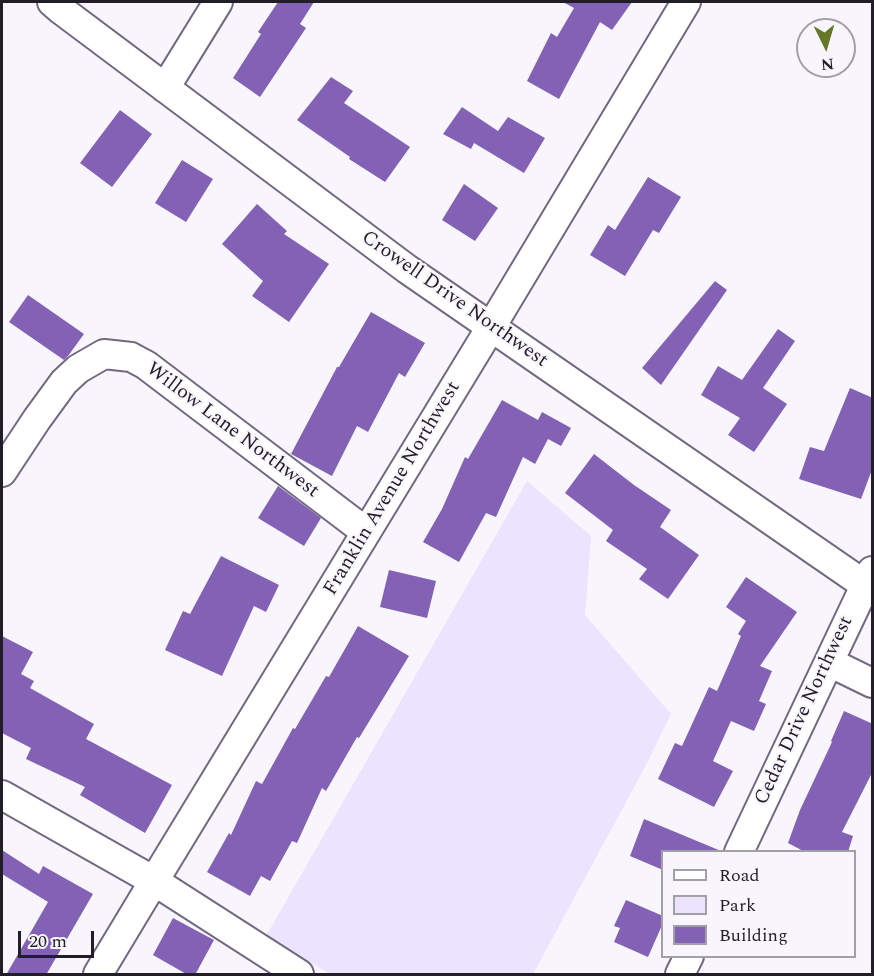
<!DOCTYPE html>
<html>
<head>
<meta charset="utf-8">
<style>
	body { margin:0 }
	#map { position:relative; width:874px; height:976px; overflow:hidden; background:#f8f6fc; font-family:Spectral,serif }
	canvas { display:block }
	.frame { position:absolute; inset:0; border:3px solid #221e28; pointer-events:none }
	.legend { position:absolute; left:661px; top:850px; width:195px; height:108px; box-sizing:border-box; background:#f8f6fc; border:2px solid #a2a0a7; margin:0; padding:8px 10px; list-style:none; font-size:18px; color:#221e28 }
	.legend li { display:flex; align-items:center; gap:12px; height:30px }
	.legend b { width:30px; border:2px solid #a2a0a7 }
	.north { position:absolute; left:796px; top:18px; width:60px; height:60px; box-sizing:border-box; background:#f8f6fc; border:2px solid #a2a0a7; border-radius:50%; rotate:175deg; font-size:16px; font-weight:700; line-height:24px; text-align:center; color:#221e28 }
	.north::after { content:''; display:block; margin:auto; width:21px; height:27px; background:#667827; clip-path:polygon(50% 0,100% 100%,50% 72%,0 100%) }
	.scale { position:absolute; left:18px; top:931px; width:76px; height:27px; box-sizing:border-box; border:3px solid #221e28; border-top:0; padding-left:8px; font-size:18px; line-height:21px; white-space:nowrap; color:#221e28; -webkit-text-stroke:4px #f8f6fc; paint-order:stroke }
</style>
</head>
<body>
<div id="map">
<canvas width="874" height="976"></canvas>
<div class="frame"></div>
<ul class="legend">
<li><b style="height:8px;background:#fff"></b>Road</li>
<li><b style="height:16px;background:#ece3ff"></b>Park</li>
<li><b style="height:16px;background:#8361b4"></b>Building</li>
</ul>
<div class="north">N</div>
<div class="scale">20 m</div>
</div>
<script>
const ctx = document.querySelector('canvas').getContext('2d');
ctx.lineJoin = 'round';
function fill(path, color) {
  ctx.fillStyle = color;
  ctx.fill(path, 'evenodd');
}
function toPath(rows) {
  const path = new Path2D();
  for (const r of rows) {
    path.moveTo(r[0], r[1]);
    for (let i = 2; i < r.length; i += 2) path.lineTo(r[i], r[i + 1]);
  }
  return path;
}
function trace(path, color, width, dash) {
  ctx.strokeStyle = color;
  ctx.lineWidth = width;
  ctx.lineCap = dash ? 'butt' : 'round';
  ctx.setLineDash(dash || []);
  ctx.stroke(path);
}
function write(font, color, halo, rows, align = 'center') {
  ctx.font = font + ' Spectral,serif';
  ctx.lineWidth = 4.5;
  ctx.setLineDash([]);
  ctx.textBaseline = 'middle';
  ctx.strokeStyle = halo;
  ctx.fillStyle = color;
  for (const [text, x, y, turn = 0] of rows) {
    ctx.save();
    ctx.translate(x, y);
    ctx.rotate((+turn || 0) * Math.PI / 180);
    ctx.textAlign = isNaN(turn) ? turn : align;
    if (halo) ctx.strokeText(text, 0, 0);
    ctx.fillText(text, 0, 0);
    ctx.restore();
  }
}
const green = toPath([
	[527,481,591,536,585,615,671,714,645,767,533,974,330,974,266,936]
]);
const building = toPath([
	[278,2,314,2,300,24,306,28,260,97,233,78,261,34,258,32],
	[563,2,632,2,612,30,600,22,559,99,527,81,551,33,557,37,574,8],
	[331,77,353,91,344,103,410,147,385,182,349,159,350,157,297,120],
	[462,107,498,131,508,117,545,138,524,173,474,143,471,149,443,134],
	[120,110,152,134,112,187,80,163],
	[182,160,213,179,186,222,155,203],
	[648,177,681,197,659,233,653,230,625,276,590,255,608,225,615,230],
	[464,184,498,208,475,241,442,220],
	[257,204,287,231,284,234,329,264,289,322,252,296,263,281,222,244],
	[715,281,727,290,661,385,642,368],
	[28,295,84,334,68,356,64,360,9,322],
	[371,312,425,343,405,377,399,373,368,432,357,426,332,476,291,454,337,367,339,367],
	[778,329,795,341,763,388,787,404,754,452,728,435,740,418,701,395,718,366,742,380],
	[850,388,873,398,873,467,861,499,799,479,810,447,824,451],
	[502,400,538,420,542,412,571,428,561,446,548,439,535,464,523,457,496,517,486,513,459,562,423,542,442,509,465,457,468,459],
	[594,454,634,485,671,510,660,527,699,555,668,599,639,579,647,569,606,541,613,530,565,493],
	[278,486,321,518,304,546,258,518],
	[221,556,279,585,266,612,254,606,222,676,165,650,183,611,190,614],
	[389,570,436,581,427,618,380,607],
	[746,577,797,612,760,666,772,671,759,701,766,704,754,731,731,721,713,761,733,771,714,807,658,779,675,743,682,746,709,687,717,691,741,636,738,634,746,621,726,607],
	[358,626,409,656,359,738,357,737,326,791,322,788,297,843,292,841,270,881,261,876,250,896,207,872,229,833,231,835,256,781,262,784,293,728,295,729,326,676,329,677],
	[2,636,33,652,21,674,34,681,30,688,94,724,86,739,172,785,145,833,80,795,85,787,26,759,31,748,2,733],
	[844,711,873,724,873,771,842,832,853,836,848,852,805,852,788,843,800,810,832,742,831,741],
	[644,819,721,851,721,852,663,852,663,870,630,856],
	[2,850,39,874,43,866,93,894,46,975,6,975,48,902,2,874],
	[626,900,663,916,663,923,648,957,614,942,620,928,614,926],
	[173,918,214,940,195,975,188,975,153,955]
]);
const minor = toPath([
	[52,2,60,9,407,269,865,585],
	[165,88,218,2],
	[2,472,37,419,64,382,78,369,104,354,131,357,146,365,366,532],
	[829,662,872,683],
	[2,795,154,881,299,974],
	[739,852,872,571],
	[98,974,154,881,491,327,686,2],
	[680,974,689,956]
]);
const streetNames = [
	["Crowell Drive Northwest",454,300,35],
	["Willow Lane Northwest",232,431,37],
	["Franklin Avenue Northwest",393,489,-59],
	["Cedar Drive Northwest",805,711,-65]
];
fill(green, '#ece3ff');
fill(building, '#8361b4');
trace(minor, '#716980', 32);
trace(minor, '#fff', 28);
write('20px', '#221e28', '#f8f6fc', streetNames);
</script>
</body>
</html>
